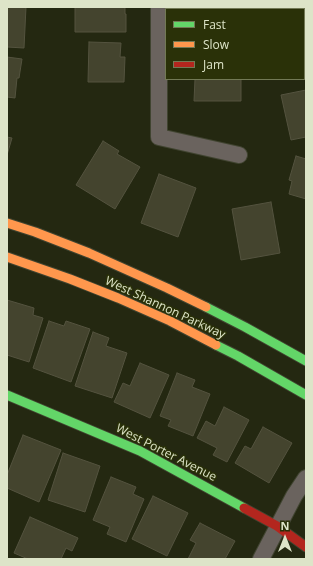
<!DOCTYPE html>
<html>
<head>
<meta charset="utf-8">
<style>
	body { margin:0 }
	#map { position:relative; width:313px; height:566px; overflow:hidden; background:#242811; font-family:"Open Sans",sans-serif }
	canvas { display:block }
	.frame { position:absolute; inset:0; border:8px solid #dde4c8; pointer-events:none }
	.legend { position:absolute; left:165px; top:8px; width:140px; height:72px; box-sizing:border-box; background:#2a3108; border:1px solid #727955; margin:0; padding:5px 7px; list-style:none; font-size:12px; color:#dde4c8 }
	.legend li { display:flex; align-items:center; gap:8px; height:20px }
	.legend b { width:20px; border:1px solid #727955 }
	.north { position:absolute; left:265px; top:518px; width:40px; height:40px; -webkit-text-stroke:3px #2a3108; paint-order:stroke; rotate:0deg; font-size:11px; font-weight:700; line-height:16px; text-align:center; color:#dde4c8 }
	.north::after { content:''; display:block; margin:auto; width:14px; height:18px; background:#dde4c8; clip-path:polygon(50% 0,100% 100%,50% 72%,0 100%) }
</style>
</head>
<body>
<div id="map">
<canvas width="313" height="566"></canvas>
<div class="frame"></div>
<ul class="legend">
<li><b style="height:5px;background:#63d668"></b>Fast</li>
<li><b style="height:5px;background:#ff974d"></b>Slow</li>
<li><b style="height:5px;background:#b3261e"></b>Jam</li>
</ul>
<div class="north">N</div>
</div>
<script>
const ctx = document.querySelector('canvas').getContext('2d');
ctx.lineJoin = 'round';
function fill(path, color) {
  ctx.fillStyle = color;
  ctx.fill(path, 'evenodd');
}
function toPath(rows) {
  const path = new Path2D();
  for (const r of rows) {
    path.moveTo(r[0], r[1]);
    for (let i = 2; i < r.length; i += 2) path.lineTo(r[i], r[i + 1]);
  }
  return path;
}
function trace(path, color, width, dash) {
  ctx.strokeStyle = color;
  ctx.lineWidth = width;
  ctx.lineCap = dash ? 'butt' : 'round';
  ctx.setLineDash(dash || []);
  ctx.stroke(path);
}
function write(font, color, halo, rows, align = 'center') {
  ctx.font = font + ' "Open Sans",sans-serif';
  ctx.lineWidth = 3;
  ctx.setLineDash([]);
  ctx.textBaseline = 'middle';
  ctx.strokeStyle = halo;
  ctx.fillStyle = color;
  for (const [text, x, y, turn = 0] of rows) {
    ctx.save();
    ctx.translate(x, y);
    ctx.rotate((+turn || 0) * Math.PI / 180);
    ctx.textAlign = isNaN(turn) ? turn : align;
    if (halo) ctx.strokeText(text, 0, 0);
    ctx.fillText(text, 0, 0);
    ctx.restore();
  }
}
const building = toPath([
	[7,7,26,7,24,48,7,47,7,7],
	[75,7,125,7,125,14,126,14,126,32,75,32,75,7],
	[196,7,245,7,245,9,196,9,196,7],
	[273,7,306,7,306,43,304,43,304,9,273,9,273,7],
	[89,42,121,43,120,57,125,57,124,82,88,82,89,42],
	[7,57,22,59,19,78,17,78,15,98,7,97,7,57],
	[195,79,241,79,241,101,194,101,195,79],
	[306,90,306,137,291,140,281,95,306,90],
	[7,137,12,138,7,155,7,137],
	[103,141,119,151,117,154,140,167,115,209,76,185,103,141],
	[296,156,306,159,306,199,289,194,292,181,289,180,296,156],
	[159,174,196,188,178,237,141,223,159,174],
	[271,202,280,253,241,260,232,209,271,202],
	[7,300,34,308,33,315,43,318,29,362,7,355,7,300],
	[49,321,64,326,66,321,90,329,71,382,33,368,49,321],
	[93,332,109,338,106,346,127,353,112,398,75,386,93,332],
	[140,363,169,375,150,418,114,402,123,383,130,386,140,363],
	[177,373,195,380,192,387,210,394,193,436,168,426,171,420,160,416,177,373],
	[224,407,249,420,227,462,213,455,217,448,197,438,206,421,215,426,224,407],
	[263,427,292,443,269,483,235,463,245,446,251,449,263,427],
	[23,435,61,450,39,502,7,488,7,475,23,435],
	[63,453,100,466,85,512,48,500,63,453],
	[111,477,136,487,133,494,144,499,126,542,107,534,110,527,93,520,111,477],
	[153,496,188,513,167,556,132,539,153,496],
	[30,517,78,538,72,551,66,548,61,559,28,559,14,553,30,517],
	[200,523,235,541,225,559,188,559,196,543,190,540,200,523]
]);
const street = toPath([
	[159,7,159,137,239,155],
	[261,559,294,496,306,478]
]);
const fast = toPath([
	[206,307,245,327,306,361],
	[216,345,238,356,306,395],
	[7,395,140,451,244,508]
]);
const slow = toPath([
	[7,223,35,232,89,253,167,288,206,307],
	[7,257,70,279,118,298,170,321,216,345]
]);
const jam = toPath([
	[244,508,277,526,306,547]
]);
const streetNames = [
	["West Shannon Parkway",165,308,25],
	["West Porter Avenue",166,453,27]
];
fill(building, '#44442e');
trace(building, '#54533f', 1);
trace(street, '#404430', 18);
trace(fast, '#404430', 11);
trace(slow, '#404430', 11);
trace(jam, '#404430', 11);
trace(street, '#6a635e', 16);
trace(fast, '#63d668', 9);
trace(slow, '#ff974d', 9);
trace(jam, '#b3261e', 9);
write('12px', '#dde4c8', '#2a3108', streetNames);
</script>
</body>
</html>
